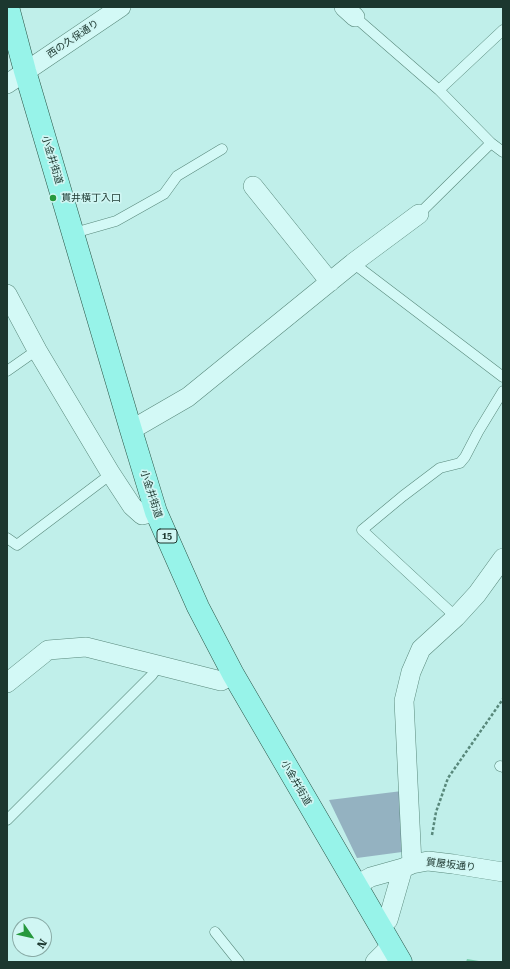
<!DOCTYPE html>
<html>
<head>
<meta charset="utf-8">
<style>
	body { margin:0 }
	#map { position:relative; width:510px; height:969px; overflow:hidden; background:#c0efea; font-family:"Roboto Serif",serif }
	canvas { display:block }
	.frame { position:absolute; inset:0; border:8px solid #1c372f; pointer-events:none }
	.north { position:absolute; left:12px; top:917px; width:40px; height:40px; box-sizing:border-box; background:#d0f6f3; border:1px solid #88aaa5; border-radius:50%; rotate:124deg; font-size:11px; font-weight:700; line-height:16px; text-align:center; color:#1c372f }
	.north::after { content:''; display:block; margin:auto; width:14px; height:18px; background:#26983d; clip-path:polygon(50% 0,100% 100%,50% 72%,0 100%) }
</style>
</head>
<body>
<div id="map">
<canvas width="510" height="969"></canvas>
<div class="frame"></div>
<div class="north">N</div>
</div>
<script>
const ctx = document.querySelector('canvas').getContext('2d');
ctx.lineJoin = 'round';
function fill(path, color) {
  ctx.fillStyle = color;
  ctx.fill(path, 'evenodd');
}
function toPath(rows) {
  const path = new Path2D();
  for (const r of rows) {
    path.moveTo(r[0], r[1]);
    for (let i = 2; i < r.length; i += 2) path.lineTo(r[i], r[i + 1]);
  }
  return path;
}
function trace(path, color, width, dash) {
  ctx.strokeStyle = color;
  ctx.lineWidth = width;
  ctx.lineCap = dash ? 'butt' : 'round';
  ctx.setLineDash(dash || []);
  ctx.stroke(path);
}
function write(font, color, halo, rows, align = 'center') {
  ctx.font = font + ' "Roboto Serif","Noto Sans JP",serif';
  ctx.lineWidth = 3.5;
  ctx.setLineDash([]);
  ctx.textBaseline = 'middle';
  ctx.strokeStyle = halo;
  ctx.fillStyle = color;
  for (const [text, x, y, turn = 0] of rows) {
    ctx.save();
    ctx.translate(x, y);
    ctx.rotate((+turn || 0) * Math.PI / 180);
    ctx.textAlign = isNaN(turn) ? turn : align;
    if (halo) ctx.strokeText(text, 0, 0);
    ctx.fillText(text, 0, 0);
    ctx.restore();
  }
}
const cemetery = toPath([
	[402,791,402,852,357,858,329,800]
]);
const building = toPath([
	[467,959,479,961,479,962,466,962]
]);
const path = toPath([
	[432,835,436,812,448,778,503,699]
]);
const lane = toPath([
	[355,17,439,90,491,143,503,152],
	[439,90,503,30],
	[419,214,491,143],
	[74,233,116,221,164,194,177,176,222,149],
	[353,263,503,377],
	[7,371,37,350],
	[7,538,17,545,111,474],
	[456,617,362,530,403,496,440,468,460,463,465,457,478,432,503,391],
	[500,766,503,767],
	[7,820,152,675,159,665],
	[215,932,239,962]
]);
const street = toPath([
	[344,7,355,17],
	[7,84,121,7],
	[253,186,330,282],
	[7,294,37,350,111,474,132,506,142,515,156,512],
	[131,430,188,397,353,263,419,214],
	[7,683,48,650,86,647,221,681,233,674],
	[412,864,404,701,411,672,421,649,456,617,477,594,503,558],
	[356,885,371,877,403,868,412,864,428,861,453,864,503,872],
	[379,925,388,920,403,868],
	[375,962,392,945]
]);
const primary = toPath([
	[8,7,25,71,131,430,156,512,198,607,233,674,401,962]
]);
const markers = [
	[53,198,4,"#26983d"]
];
const shields = [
	[167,536,20]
];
const shieldNames = [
	["15",167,536]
];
const streetNames = [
	["西の久保通り",73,39,-34],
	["小金井街道",52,160,73],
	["小金井街道",151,494,72],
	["小金井街道",296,783,60],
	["質屋坂通り",451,865,6]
];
const poiNames = [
	["貫井横丁入口",61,198]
];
fill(cemetery, '#94b2c1');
fill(building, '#75ceac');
trace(lane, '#58887b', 11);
trace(street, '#58887b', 20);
trace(primary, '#2c5648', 23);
trace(path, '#58887b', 2.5, [3, 2]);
trace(lane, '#d3f9f6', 10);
trace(street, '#d3f9f6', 19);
trace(primary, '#97f3e9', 22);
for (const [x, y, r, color] of markers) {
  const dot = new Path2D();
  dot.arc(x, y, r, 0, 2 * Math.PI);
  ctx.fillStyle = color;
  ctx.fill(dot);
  trace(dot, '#d0f6f3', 1.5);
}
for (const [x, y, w] of shields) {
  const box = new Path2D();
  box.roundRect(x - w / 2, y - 7, w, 14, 3);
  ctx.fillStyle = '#d0f6f3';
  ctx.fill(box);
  trace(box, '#1c372f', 1);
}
write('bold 9px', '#1c372f', null, shieldNames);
write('10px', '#1c372f', '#d0f6f3', streetNames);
write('10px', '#1c372f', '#d0f6f3', poiNames, 'left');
</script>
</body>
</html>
